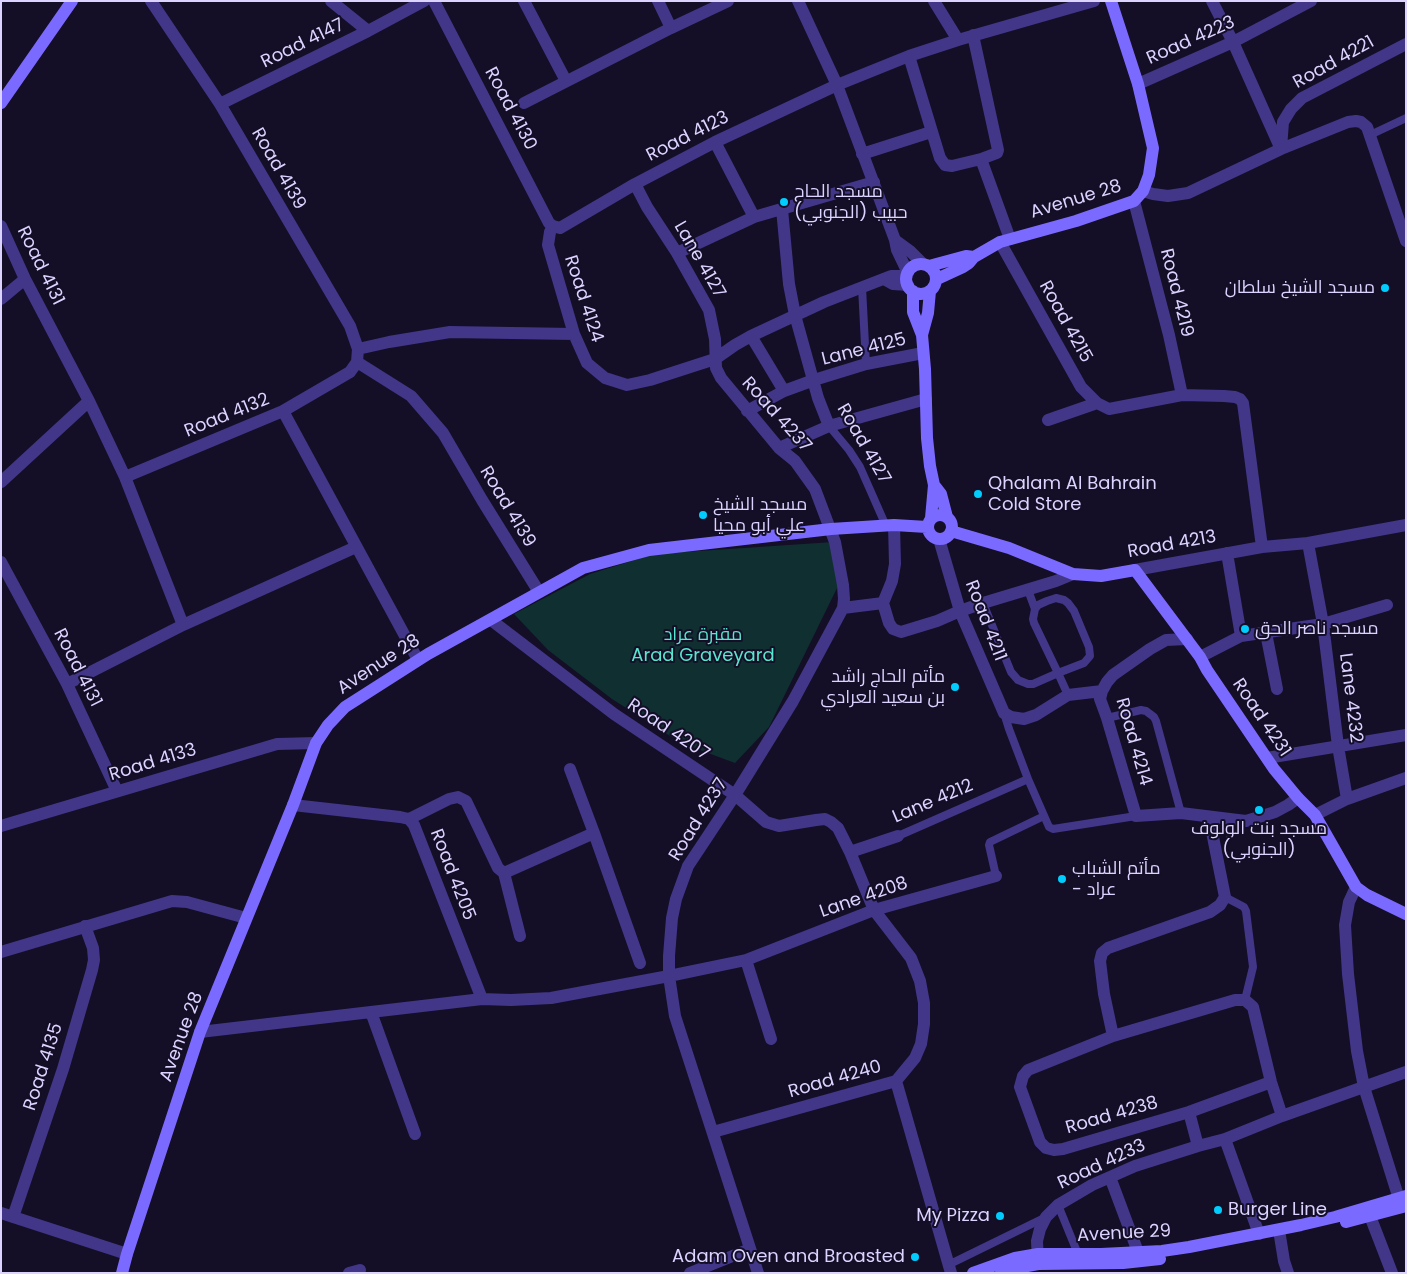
<!DOCTYPE html>
<html>
<head>
<meta charset="utf-8">
<style>
	body { margin:0 }
	#map { position:relative; width:1407px; height:1274px; overflow:hidden; background:#140e26; font-family:Poppins,sans-serif }
	canvas { display:block }
	.frame { position:absolute; inset:0; border:2px solid #dcd3ff; pointer-events:none }
</style>
</head>
<body>
<div id="map">
<canvas width="1407" height="1274"></canvas>
<div class="frame"></div>
</div>
<script>
const ctx = document.querySelector('canvas').getContext('2d');
ctx.lineJoin = 'round';
function fill(path, color) {
  ctx.fillStyle = color;
  ctx.fill(path, 'evenodd');
}
function toPath(rows) {
  const path = new Path2D();
  for (const r of rows) {
    if (r.length === 3) {
      path.moveTo(r[0] + r[2], r[1]);
      path.arc(r[0], r[1], r[2], 0, 2 * Math.PI);
      continue;
    }
    path.moveTo(r[0], r[1]);
    for (let i = 2; i < r.length; i += 2) path.lineTo(r[i], r[i + 1]);
  }
  return path;
}
function trace(path, color, width, dash) {
  ctx.strokeStyle = color;
  ctx.lineWidth = width;
  ctx.lineCap = dash ? 'butt' : 'round';
  ctx.setLineDash(dash || []);
  ctx.stroke(path);
}
function write(font, color, halo, rows, align = 'center') {
  ctx.font = font + ' Poppins,Cairo,sans-serif';
  ctx.lineWidth = 4;
  ctx.setLineDash([]);
  ctx.textBaseline = 'middle';
  ctx.strokeStyle = halo;
  ctx.fillStyle = color;
  for (const [text, x, y, turn = 0] of rows) {
    ctx.save();
    ctx.translate(x, y);
    ctx.rotate((+turn || 0) * Math.PI / 180);
    ctx.textAlign = isNaN(turn) ? turn : align;
    if (halo) ctx.strokeText(text, 0, 0);
    ctx.fillText(text, 0, 0);
    ctx.restore();
  }
}
const green = toPath([
	[833,542,840,582,769,727,735,763,681,743,612,699,548,650,514,614,590,574,654,554]
]);
const lane = toPath([
	[1370,135,1406,118],
	[862,287,866,364],
	[829,426,849,450,860,467,886,526],
	[1028,590,1035,609],
	[983,603,1011,672,1018,680,1028,684,1033,684,1058,673,1084,663,1090,656,1089,647,1074,611,1068,603,1064,600,1056,598,1047,601,1038,605,1035,609,1033,619,1034,623,1058,673,1068,695],
	[1004,713,1009,729,1028,779,1049,827,1053,829,1136,816],
	[1107,718,1141,710,1146,711,1154,717,1156,721,1181,813],
	[898,836,1028,779],
	[996,876,989,845,990,842,1044,816],
	[1225,897,1244,907,1246,911,1253,967,1245,1000],
	[1058,1205,1078,1254],
	[948,1265,1046,1217]
]);
const street = toPath([
	[331,1,368,31],
	[434,1,549,223,553,226,560,228,635,184,715,142,837,85,909,56,958,40,1094,1],
	[524,1,566,81],
	[658,1,671,28],
	[798,1,837,85,895,240,897,250,908,273],
	[934,1,958,40],
	[1212,1,1233,42,1280,147],
	[973,35,998,150,997,153,981,159],
	[909,56,940,158,945,165,952,166,981,159,1010,239],
	[1138,84,1233,42,1311,1],
	[524,103,671,28,728,1],
	[220,104,368,31,424,1],
	[715,142,754,217],
	[1281,149,1283,122,1291,109,1302,98,1406,44],
	[862,154,931,132],
	[635,184,647,207,677,253,709,310,715,339,716,368,721,378,779,448,795,461,815,489,835,542,843,585,844,599,843,608,793,701,735,795,688,866,676,899,672,918,669,956,669,976,675,1016,758,1273],
	[1143,191,1153,194,1168,196,1188,193,1281,149,1348,122,1356,121,1361,122,1367,127,1406,241],
	[1134,201,1169,335,1182,395],
	[782,209,789,284,795,315,818,398,829,426],
	[1,226,25,279,89,401,125,477,183,625],
	[553,226,550,232,548,245,574,334,587,363,605,378,627,385,650,380,715,359,735,345,751,336,824,302,891,276,907,276],
	[895,240,910,251,923,264],
	[1000,242,1081,387,1097,403,1109,409,1182,395,1224,396,1235,397,1240,399,1243,403,1262,547],
	[677,253,754,217,874,182],
	[884,279,893,284,908,285],
	[1,299,25,279],
	[751,336,784,391],
	[358,349,389,342,450,332,574,334],
	[357,362,411,396,443,433,482,500,539,592],
	[283,411,418,660],
	[747,411,784,391,814,380,866,364,923,353],
	[1048,420,1097,403],
	[779,448,829,426,926,399],
	[125,477,283,411,350,372,357,362,358,349,350,326,220,104,151,1],
	[1,482,89,401],
	[939,539,960,611,1004,713,1011,717,1024,719,1036,715,1068,695,1102,691],
	[1308,543,1323,624,1338,746,1347,799],
	[1227,553,1241,636],
	[1,562,67,684,117,791],
	[1135,570,1262,547,1308,543,1406,525],
	[883,603,892,581,895,564,894,525],
	[843,608,883,603,889,623,893,629,901,632,937,621,960,611,983,603,1056,581,1073,574],
	[491,620,614,714,735,795,766,822,779,826,816,820,825,819,831,822,838,828,850,852,874,910,911,958,920,981,924,1003,924,1024,921,1044,915,1058,896,1081,713,1132],
	[1266,633,1277,689],
	[1187,639,1166,640,1150,649,1113,675,1107,682,1102,691,1100,699,1107,718,1136,816,1181,813,1246,821,1275,812,1288,805,1298,798],
	[1200,657,1241,636,1323,624,1387,605],
	[67,684,183,625,356,547],
	[1267,758,1406,735],
	[570,769,594,833],
	[293,805,400,817,409,819,414,825,482,999],
	[1315,815,1347,799,1406,778],
	[409,819,449,799,458,797,466,801,498,868,504,873,594,833,640,963],
	[1,826,277,744,316,743],
	[850,852,898,836],
	[504,873,520,936],
	[1356,887,1349,902,1345,925,1348,974,1357,1051,1364,1087,1399,1199],
	[1,952,172,901,187,902,246,918],
	[746,960,771,1039],
	[371,1012,415,1134],
	[200,1032,482,999,511,1000,551,998,669,976,746,960,874,910,996,876],
	[1113,1036,1104,994,1100,961,1102,953,1108,948,1210,912,1220,905,1225,897,1209,817],
	[896,1081,951,1273],
	[1271,1082,1189,1112,1063,1149,1054,1150,1046,1148,1040,1142,1020,1087,1023,1076,1028,1070,1113,1036,1235,1000,1245,1000,1253,1007,1271,1082,1282,1116],
	[1189,1112,1198,1146],
	[1225,1139,1259,1234],
	[1110,1177,1138,1252],
	[1,1213,127,1254],
	[1370,1216,1392,1273],
	[13,1217,63,1069,92,970,94,960,93,948,85,926],
	[1279,1230,1284,1261,1288,1273],
	[1038,1264,1037,1241,1040,1229,1046,1217,1058,1205,1092,1185,1135,1166,1198,1146,1225,1139,1282,1116,1406,1072],
	[349,1273,360,1270],
	[690,1273,750,1249]
]);
const secondary = toPath([
	[1,103,72,1],
	[921,279,15],
	[929,266,966,256,974,257],
	[937,279,963,267,969,263,974,257,1000,242,1076,221,1134,201,1143,191,1149,175,1153,148,1138,84,1111,1],
	[913,291,913,312,922,335],
	[930,291,928,313,922,335,925,369,927,438,930,466,934,485,931,518],
	[934,485,941,494,947,517],
	[940,527,12],
	[951,531,1009,548,1073,574,1101,576,1135,570,1200,657,1207,670,1274,769,1298,798,1315,815,1356,887,1367,895,1406,914],
	[1346,1222,1406,1206],
	[122,1273,127,1254,200,1032,293,805,316,743,328,725,345,707,428,654,583,568,649,550,831,529,894,525,927,527],
	[973,1273,1015,1258,1038,1254,1101,1254,1162,1251,1189,1247,1301,1225,1335,1217,1406,1196],
	[1001,1273,1022,1267,1038,1264,1123,1263,1160,1259]
]);
const markers = [
	[784,202,5,"#00cdfe"],
	[1385,288,5,"#00cdfe"],
	[978,494,5,"#00cdfe"],
	[703,515,5,"#00cdfe"],
	[1245,629,5,"#00cdfe"],
	[955,687,5,"#00cdfe"],
	[1259,810,5,"#00cdfe"],
	[1062,879,5,"#00cdfe"],
	[1218,1210,5,"#00cdfe"],
	[1000,1216,5,"#00cdfe"],
	[915,1257,5,"#00cdfe"]
];
const streetNames = [
	["Road 4223",1191,41,-24],
	["Road 4147",303,44,-26],
	["Road 4221",1334,63,-29],
	["Road 4130",510,109,62],
	["Road 4123",688,137,-27],
	["Road 4139",278,169,60],
	["Avenue 28",1076,200,-17],
	["Lane 4127",699,260,60],
	["Road 4131",40,266,64],
	["Road 4219",1176,293,76],
	["Road 4124",583,299,72],
	["Road 4215",1065,322,61],
	["Lane 4125",864,350,-14],
	["Road 4237",776,415,48],
	["Road 4132",227,416,-22],
	["Road 4127",863,444,60],
	["Road 4139",507,507,59],
	["Road 4213",1172,545,-10],
	["Road 4211",985,621,69],
	["Avenue 28",379,665,-33],
	["Road 4131",77,668,63],
	["Lane 4232",1350,698,83],
	["Road 4231",1261,718,56],
	["Road 4207",668,730,34],
	["Road 4214",1133,742,74],
	["Road 4133",153,763,-17],
	["Lane 4212",933,802,-23],
	["Road 4237",699,820,-58],
	["Road 4205",452,875,69],
	["Lane 4208",864,898,-19],
	["Avenue 28",182,1037,-70],
	["Road 4135",44,1067,-72],
	["Road 4240",835,1080,-16],
	["Road 4238",1112,1116,-16],
	["Road 4233",1102,1165,-25],
	["Avenue 29",1124,1234,-3]
];
const poiNames = [
	["مسجد الحاج",794,192],
	["حبيب (الجنوبي)",794,213],
	["مسجد الشيخ سلطان",1375,288,"right"],
	["Qhalam Al Bahrain",988,484],
	["Cold Store",988,505],
	["مسجد الشيخ",713,505],
	["علي أبو محيا",713,526],
	["مسجد ناصر الحق",1255,629],
	["مأتم الحاج راشد",945,677,"right"],
	["بن سعيد العرادي",945,698,"right"],
	["مسجد بنت الولوف",1259,829,"center"],
	["(الجنوبي)",1259,850,"center"],
	["مأتم الشباب",1072,869],
	["- عراد",1072,890],
	["Burger Line",1228,1210],
	["My Pizza",990,1216,"right"],
	["Adam Oven and Broasted",905,1257,"right"]
];
const parkNames = [
	["مقبرة عراد",703,635],
	["Arad Graveyard",703,656]
];
fill(green, '#102f31');
trace(lane, '#413688', 8);
trace(street, '#413688', 12);
trace(secondary, '#7b6aff', 12);
for (const [x, y, r, color] of markers) {
  const dot = new Path2D();
  dot.arc(x, y, r, 0, 2 * Math.PI);
  ctx.fillStyle = color;
  ctx.fill(dot);
  trace(dot, '#140e26', 2);
}
write('18px', '#dcd3ff', '#140e26', streetNames);
write('18px', '#dcd3ff', '#140e26', poiNames, 'left');
write('18px', '#58e6d0', '#140e26', parkNames);
</script>
</body>
</html>
